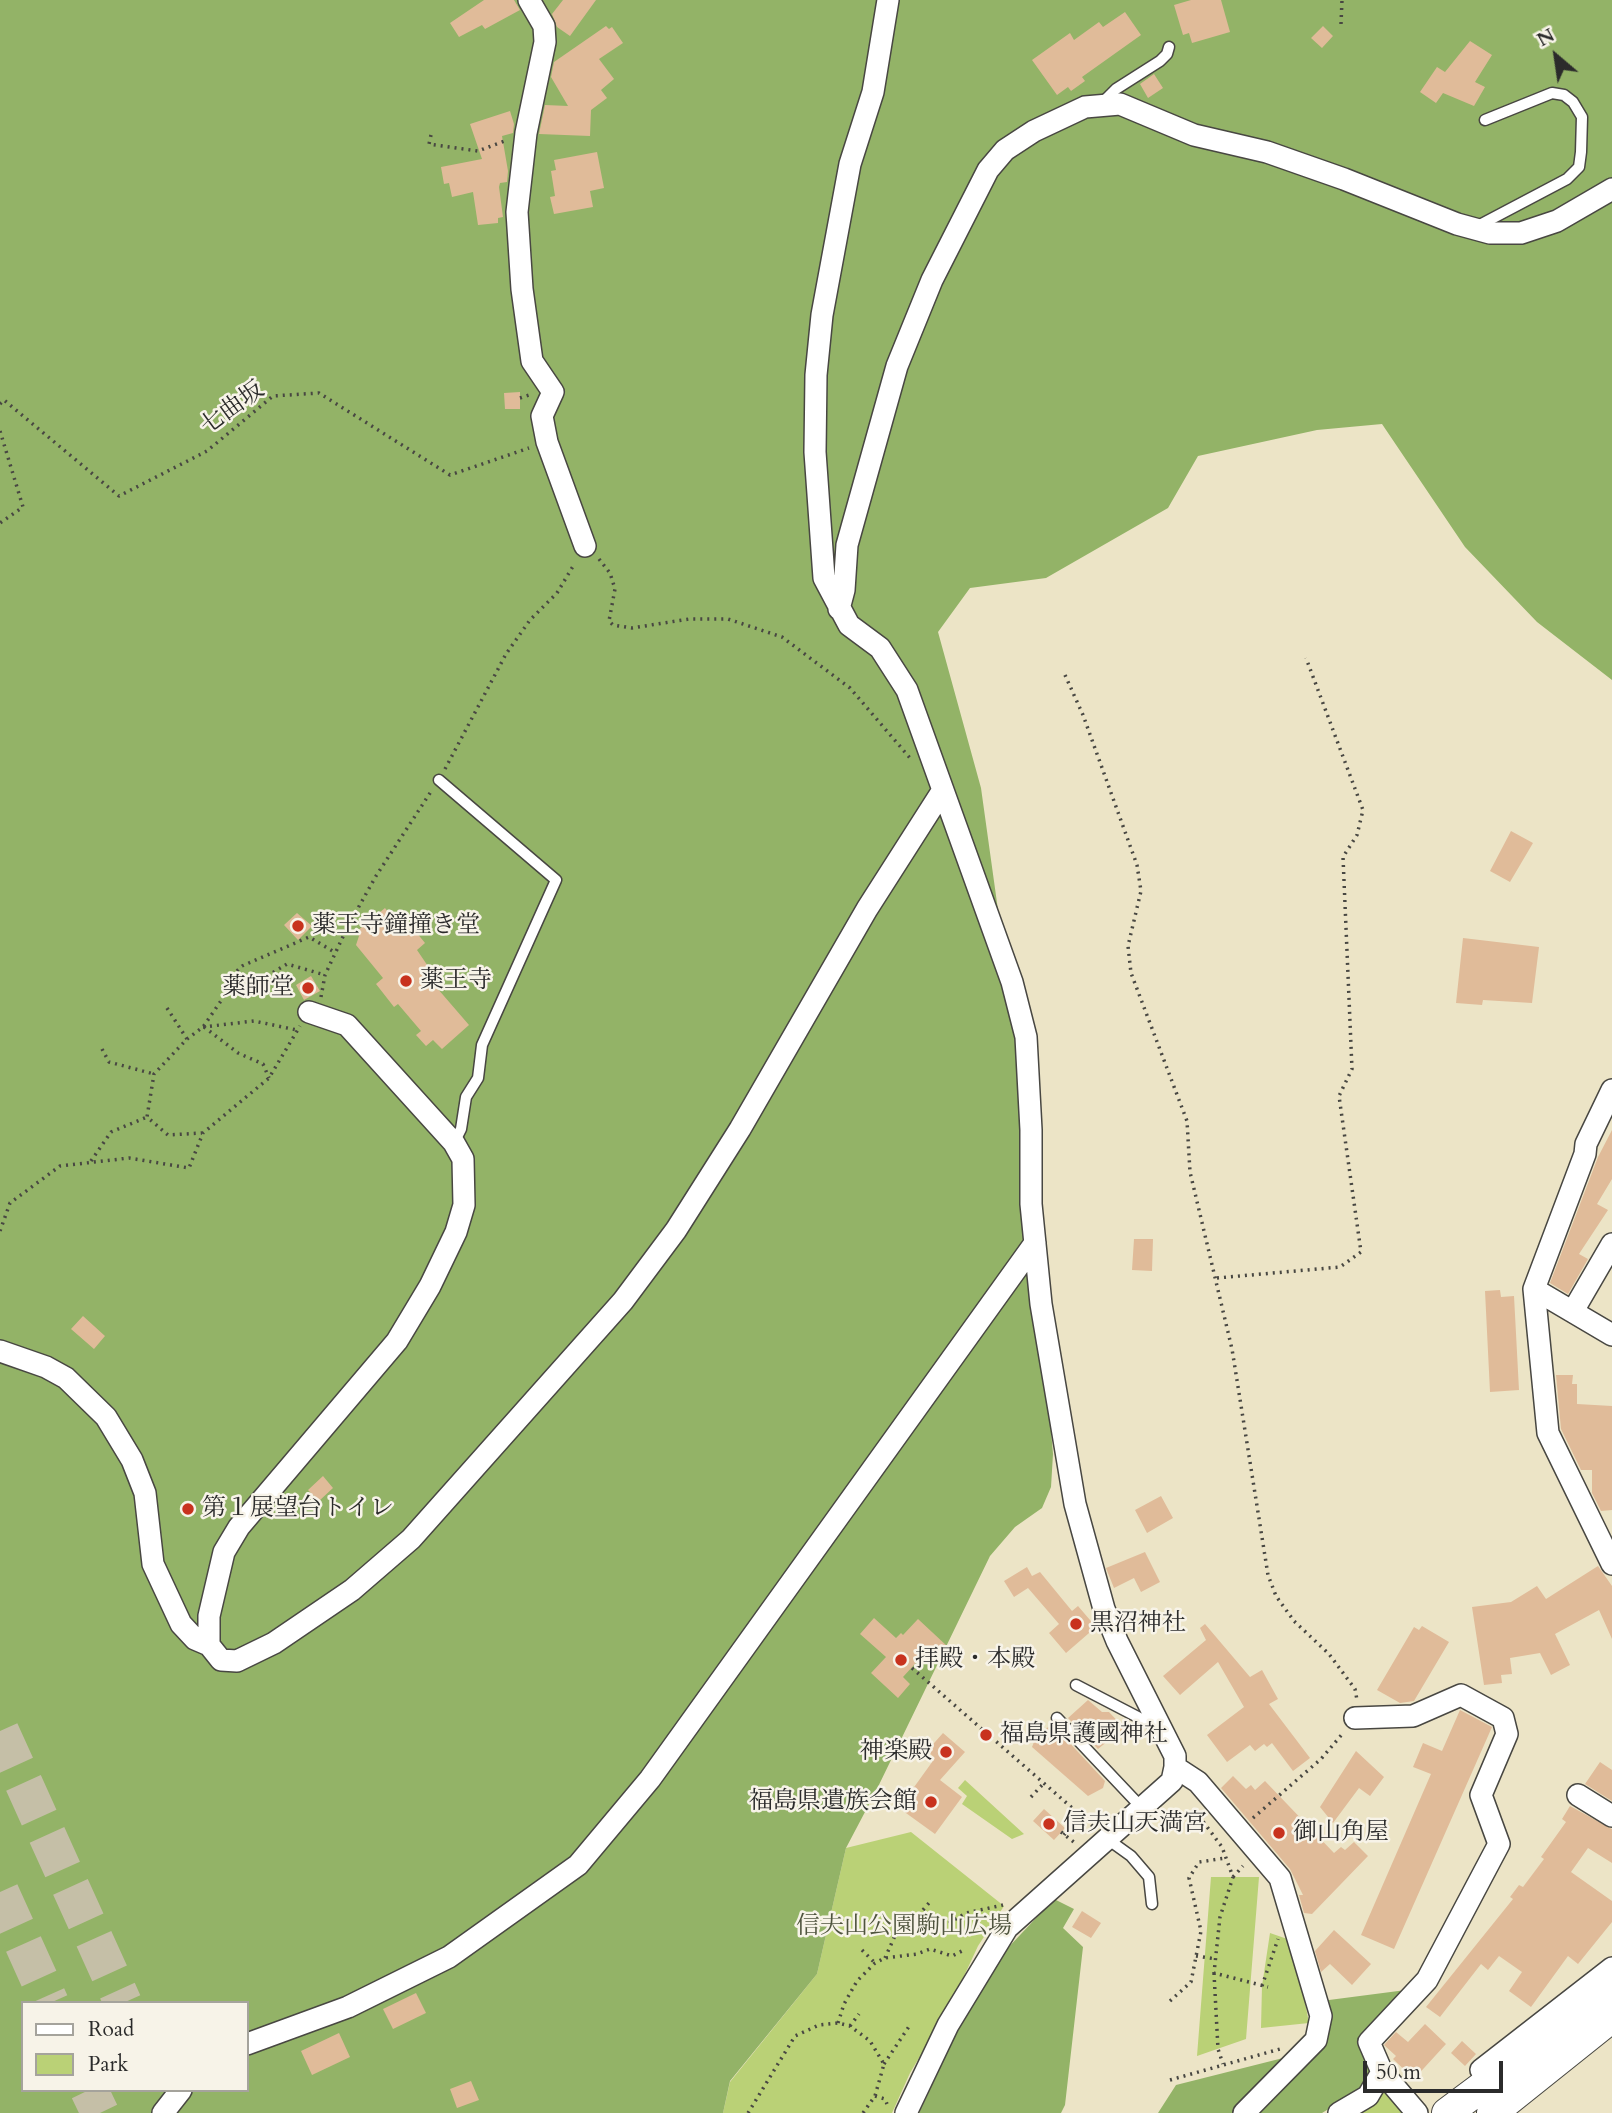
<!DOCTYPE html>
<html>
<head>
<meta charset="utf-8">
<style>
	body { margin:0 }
	#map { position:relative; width:1612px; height:2113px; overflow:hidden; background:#ece4c6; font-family:Cardo,serif }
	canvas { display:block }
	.legend { position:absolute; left:21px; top:2001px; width:228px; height:91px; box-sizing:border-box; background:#f7f3e8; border:2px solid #a5a39c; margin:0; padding:9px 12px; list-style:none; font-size:21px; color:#2b2b2b }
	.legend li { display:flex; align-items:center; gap:14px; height:35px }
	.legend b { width:35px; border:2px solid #a5a39c }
	.north { position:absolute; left:1521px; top:21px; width:70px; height:70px; -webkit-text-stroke:5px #f7f3e8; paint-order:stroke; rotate:331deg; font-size:19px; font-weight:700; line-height:28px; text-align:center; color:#2b2b2b }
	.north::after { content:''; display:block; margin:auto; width:24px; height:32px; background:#2b2b2b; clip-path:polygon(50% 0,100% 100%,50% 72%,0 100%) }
	.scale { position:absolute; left:1363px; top:2061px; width:140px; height:32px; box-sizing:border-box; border:4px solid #2b2b2b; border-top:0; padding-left:9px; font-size:21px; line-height:24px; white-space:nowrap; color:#2b2b2b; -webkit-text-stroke:5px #f7f3e8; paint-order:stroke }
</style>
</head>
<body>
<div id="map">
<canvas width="1612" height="2113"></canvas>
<ul class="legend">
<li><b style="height:9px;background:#fff"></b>Road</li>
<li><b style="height:19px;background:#bad176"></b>Park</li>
</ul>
<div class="north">N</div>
<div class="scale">50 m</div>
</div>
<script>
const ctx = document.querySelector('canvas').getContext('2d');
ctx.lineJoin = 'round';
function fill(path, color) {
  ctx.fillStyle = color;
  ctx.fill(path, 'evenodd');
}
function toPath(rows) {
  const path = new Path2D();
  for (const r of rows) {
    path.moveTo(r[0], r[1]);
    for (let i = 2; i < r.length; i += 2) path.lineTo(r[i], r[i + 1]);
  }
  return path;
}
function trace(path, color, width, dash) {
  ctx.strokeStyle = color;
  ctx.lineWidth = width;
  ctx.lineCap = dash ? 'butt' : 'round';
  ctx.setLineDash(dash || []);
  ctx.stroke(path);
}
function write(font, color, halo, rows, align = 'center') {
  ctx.font = font + ' Cardo,"Noto Serif JP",serif';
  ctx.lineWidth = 5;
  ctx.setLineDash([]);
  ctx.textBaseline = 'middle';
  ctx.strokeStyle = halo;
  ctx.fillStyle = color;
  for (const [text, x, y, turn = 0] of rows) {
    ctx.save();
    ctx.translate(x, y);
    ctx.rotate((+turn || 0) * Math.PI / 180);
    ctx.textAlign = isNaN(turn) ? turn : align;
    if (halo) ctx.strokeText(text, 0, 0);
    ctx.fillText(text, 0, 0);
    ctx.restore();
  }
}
const green = toPath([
	[965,1780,1024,1834,1012,1839,962,1804,967,1796,958,1788],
	[911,1832,1004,1906,978,1946,951,2004,910,2073,892,2113,723,2113,730,2082,817,1974,846,1848],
	[1211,1877,1259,1877,1246,2039,1197,2056],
	[1270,1933,1293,1941,1309,2023,1261,2028,1262,1986],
	[1382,2072,1417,2113,1339,2113]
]);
const forest = toPath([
	[0,0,1612,0,1612,680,1537,622,1465,547,1382,424,1317,430,1198,456,1168,508,1046,578,970,588,938,632,981,788,1021,1075,1053,1454,1051,1487,1042,1508,1015,1527,990,1556,875,1793,846,1848,817,1974,730,2081,723,2113,0,2113],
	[23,2003,247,2003,247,2090,23,2090],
	[1054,1899,1074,1909,1063,1928,1083,1947,1065,2105,1061,2113,919,2113,956,2034,1004,1952],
	[1406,1990,1362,2042,1374,2071,1360,2090,1322,2113,1257,2113,1330,2022,1329,2000],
	[1291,2056,1233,2113,1158,2113,1176,2085]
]);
const building = toPath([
	[484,0,514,0,520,10,485,29,482,25,459,37,450,23],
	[563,0,596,0,570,36,557,27,552,14],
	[1191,0,1221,0,1230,32,1192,43,1189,33,1183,35,1174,5],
	[1125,12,1141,35,1082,77,1085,81,1071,91,1068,87,1057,95,1032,60,1070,33,1074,40,1099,22,1103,27],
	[606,26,609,29,612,27,623,43,599,59,614,79,601,90,607,98,591,110,590,136,539,134,545,105,568,106,551,77,554,62],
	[1323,26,1333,36,1322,48,1311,38],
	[1470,41,1492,55,1475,82,1485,87,1474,106,1443,93,1436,103,1420,92,1437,67,1445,72],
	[1154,74,1163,88,1148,98,1140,84],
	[510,111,514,124,513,133,502,136,508,171,507,182,500,183,499,187,503,217,498,218,498,223,478,225,473,192,452,197,449,183,444,184,441,167,482,159,470,124],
	[597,152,604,188,590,191,593,207,554,214,550,197,555,196,551,171,556,170,554,160],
	[520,392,520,409,505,409,504,393],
	[1511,831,1533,843,1510,882,1490,871],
	[385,908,400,928,408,922,425,943,417,950,436,978,431,981,469,1025,442,1049,433,1040,426,1046,416,1035,421,1031,398,1004,394,1007,376,984,383,978,356,945,359,936,356,932],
	[297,913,312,926,298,940,284,925],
	[1463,938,1539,947,1532,1003,1483,1000,1482,1005,1456,1003],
	[311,976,320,991,304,1000,296,985],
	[1612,1130,1612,1179,1597,1204,1608,1210,1579,1254,1588,1259,1568,1294,1550,1283,1598,1157],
	[1134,1239,1153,1239,1152,1271,1132,1270],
	[1500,1290,1501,1297,1514,1296,1519,1390,1490,1392,1485,1291],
	[83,1316,105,1336,94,1349,71,1329],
	[1556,1375,1573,1375,1572,1384,1577,1384,1577,1404,1612,1406,1612,1510,1601,1511,1592,1493,1592,1470,1581,1470,1561,1429],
	[323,1476,333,1488,319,1501,308,1490],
	[1161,1496,1173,1518,1147,1533,1135,1510],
	[1145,1552,1160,1582,1141,1592,1134,1578,1114,1588,1106,1568],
	[1598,1566,1612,1586,1612,1639,1599,1610,1555,1634,1570,1665,1551,1675,1540,1653,1510,1658,1512,1674,1501,1675,1502,1683,1484,1685,1472,1607,1511,1602,1537,1586,1546,1599],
	[1027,1567,1032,1576,1040,1572,1072,1611,1078,1606,1096,1627,1066,1653,1049,1633,1059,1624,1028,1588,1014,1597,1004,1581],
	[874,1618,896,1638,901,1633,903,1635,918,1619,947,1646,932,1662,924,1654,903,1677,910,1684,898,1698,871,1673,886,1657,860,1634],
	[1205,1624,1250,1677,1262,1670,1278,1699,1269,1704,1310,1758,1293,1771,1272,1743,1267,1747,1264,1744,1255,1751,1250,1745,1227,1762,1207,1735,1244,1707,1218,1662,1180,1695,1163,1676,1206,1640,1200,1628],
	[1422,1626,1449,1642,1414,1701,1400,1703,1377,1690,1414,1627,1419,1630],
	[1088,1700,1102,1712,1109,1712,1124,1728,1098,1749,1068,1718],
	[1460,1710,1492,1727,1394,1949,1361,1935,1431,1774,1413,1767,1423,1743,1442,1751],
	[1053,1725,1105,1781,1103,1788,1088,1796,1032,1747,1038,1732],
	[943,1733,965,1752,940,1780,962,1797,935,1834,899,1808,935,1758,927,1751],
	[1356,1751,1384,1777,1370,1796,1359,1788,1333,1823,1320,1807],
	[1600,1762,1612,1770,1612,1801,1585,1784],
	[1233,1776,1246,1789,1251,1785,1255,1790,1265,1781,1334,1853,1341,1847,1345,1850,1354,1842,1368,1856,1312,1914,1304,1913,1299,1895,1303,1895,1290,1869,1221,1788],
	[1570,1806,1612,1829,1612,1863,1588,1848,1571,1872,1612,1901,1612,1922,1578,1964,1568,1956,1531,2007,1509,1991,1522,1972,1499,1956,1488,1970,1481,1964,1440,2017,1426,2007,1513,1899,1510,1897,1519,1885,1523,1887,1544,1859,1541,1857,1566,1822,1562,1819],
	[1044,1809,1065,1828,1054,1840,1033,1821],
	[1082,1911,1101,1923,1091,1938,1072,1927],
	[1334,1930,1371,1964,1352,1985,1330,1964,1321,1972,1315,1951],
	[416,1993,426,2013,393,2029,383,2009],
	[1425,2024,1446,2044,1414,2079,1393,2059,1396,2056,1384,2045,1396,2032,1408,2042],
	[339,2033,350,2057,312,2075,301,2051],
	[1462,2041,1476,2054,1465,2066,1451,2053],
	[471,2081,479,2100,457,2108,450,2089]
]);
const highwayTunnel = toPath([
	[0,1731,123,2003],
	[0,1892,50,2003],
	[89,2090,100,2113]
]);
const path = toPath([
	[1341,24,1342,0],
	[431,135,429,144,478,151,507,140],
	[520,398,532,394],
	[0,404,4,400,119,496,207,451,273,396,319,393,450,475,529,448],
	[0,431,23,507,0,523],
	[599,559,610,573,615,589,609,621,613,625,632,628,689,619,728,619,782,637,850,688,910,758],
	[1065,675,1083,715,1137,865,1141,891,1128,946,1131,973,1187,1121,1190,1172,1232,1349,1268,1575,1276,1596,1294,1621,1329,1654,1355,1689,1357,1700],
	[445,769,506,654,530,620,557,593,575,563],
	[225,995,228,980,242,966,309,937,336,953],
	[321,997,325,975,348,926,376,876,432,790],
	[167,1008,187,1039,154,1074,147,1117,168,1135,202,1133],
	[203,1027,254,1021,297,1030],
	[204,1027,238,1053,263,1064,269,1078],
	[187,1039,203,1027,225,995,259,981,287,964,325,975],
	[102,1049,109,1062,154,1074],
	[91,1161,111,1132,147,1117],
	[0,1231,10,1203,60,1166,129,1158,189,1168,203,1133,269,1078,300,1026],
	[1217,1278,1340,1267,1361,1252,1339,1096,1352,1069,1343,857,1357,835,1363,810,1306,658],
	[912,1668,1094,1827],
	[1031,1797,1044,1783],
	[1199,1816,1222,1847,1233,1877,1220,1917,1214,1973,1268,1987],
	[1253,1818,1321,1759,1344,1732],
	[1061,1832,1075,1843],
	[1064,1835,1078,1813],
	[1233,1877,1243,1866],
	[923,1910,929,1903],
	[862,1950,875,1963],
	[1196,1956,1216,1959],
	[885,1958,898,1929,922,1924,944,1926,966,1913,1003,1905],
	[1214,1973,1218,2049,1223,2064],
	[1262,1986,1278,1939],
	[1170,2001,1191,1982,1201,1931,1189,1878,1199,1862,1226,1858],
	[838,2023,844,2004,857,1981,875,1963,885,1958,917,1954,930,1949,952,1956,966,1949],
	[850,2026,859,2014],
	[884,2064,910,2025],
	[1170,2080,1280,2049],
	[875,2096,885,2099,887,2104],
	[748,2113,795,2036,819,2025,838,2023,850,2026,870,2041,884,2064,875,2096,863,2113]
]);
const lane = toPath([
	[1102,103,1116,89,1160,61,1167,54,1169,47],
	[1476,227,1567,179,1579,167,1581,152,1582,117,1573,102,1564,95,1552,93,1485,120],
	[439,780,556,880,482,1045,478,1078,466,1097,461,1129,454,1143],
	[1076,1685,1157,1727],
	[1057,1718,1142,1808],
	[1106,1838,1131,1856,1149,1877,1152,1904]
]);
const street = toPath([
	[529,0,544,26,545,42,526,133,517,212,522,289,532,361,553,392,542,416,547,442,585,546],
	[888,0,873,92,850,164,822,315,816,375,815,452,824,578,849,625,880,648,907,690,1012,982,1026,1037,1031,1130,1031,1204,1041,1304,1075,1504,1104,1609,1117,1641,1175,1756,1175,1767,1172,1781,1007,1928,948,2025,906,2113],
	[839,609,844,590,847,545,897,366,932,280,988,170,1005,150,1034,131,1085,107,1120,104,1194,135,1267,152,1344,179,1457,224,1490,233,1521,233,1557,221,1612,189],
	[1612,1090,1586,1144,1585,1154,1534,1289,1548,1433,1612,1564],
	[1534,1289,1612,1335],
	[1573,1311,1612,1244],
	[0,1351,46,1367,66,1378,106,1417,132,1460,145,1493,153,1564,181,1624,195,1639,209,1645,221,1660,237,1661,274,1643,352,1590,411,1539,623,1301,676,1230,740,1129,867,909,943,790],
	[209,1645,209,1616,224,1552,239,1527,397,1341,430,1286,456,1232,464,1205,463,1159,454,1143,347,1025,309,1012],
	[1355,1718,1413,1716,1461,1695,1503,1718,1507,1734,1481,1795,1499,1844,1427,1980,1369,2042,1382,2072,1417,2113],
	[1175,1767,1198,1782,1280,1878,1321,2016,1316,2040,1244,2113],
	[1578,1795,1612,1816],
	[247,2044,348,2007,449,1957,578,1865,650,1779,1035,1243],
	[1481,2070,1612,1968],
	[163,2113,181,2090],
	[1339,2113,1368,2096,1382,2072]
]);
const secondary = toPath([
	[1447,2113,1612,1990],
	[1492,2113,1612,2017]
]);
const markers = [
	[298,926,7,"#c8321e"],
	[406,981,7,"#c8321e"],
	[308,988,7,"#c8321e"],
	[188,1509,7,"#c8321e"],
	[1076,1624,7,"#c8321e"],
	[901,1660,7,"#c8321e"],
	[986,1735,7,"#c8321e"],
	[946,1752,7,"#c8321e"],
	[931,1802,7,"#c8321e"],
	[1049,1824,7,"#c8321e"],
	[1279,1833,7,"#c8321e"]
];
const streetNames = [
	["七曲坂",233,409,-36]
];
const poiNames = [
	["薬王寺鐘撞き堂",312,926],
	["薬王寺",420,981],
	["薬師堂",294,988,"right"],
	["第１展望台トイレ",202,1509],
	["黒沼神社",1090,1624],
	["拝殿・本殿",915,1660],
	["福島県護國神社",1000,1735],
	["神楽殿",932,1752,"right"],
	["福島県遺族会館",917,1802,"right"],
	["信夫山天満宮",1063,1824],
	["御山角屋",1293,1833]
];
const parkNames = [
	["信夫山公園駒山広場",904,1927]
];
fill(green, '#bad176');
fill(forest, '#93b367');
fill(building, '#e0bb99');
trace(highwayTunnel, '#c5bfa7', 38, [38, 19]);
trace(lane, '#484742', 13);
trace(street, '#484742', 24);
trace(secondary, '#484742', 32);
trace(path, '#484742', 3.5, [2, 5]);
trace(lane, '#fff', 10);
trace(street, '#fff', 21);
trace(secondary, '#fff', 30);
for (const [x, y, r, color] of markers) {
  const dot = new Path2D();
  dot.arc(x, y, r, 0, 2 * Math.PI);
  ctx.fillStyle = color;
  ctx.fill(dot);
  trace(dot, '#f7f3e8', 2.5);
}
write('24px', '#2b2b2b', '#f7f3e8', streetNames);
write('24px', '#2b2b2b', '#f7f3e8', poiNames, 'left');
write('24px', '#4f543e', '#f7f3e8', parkNames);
</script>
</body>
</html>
